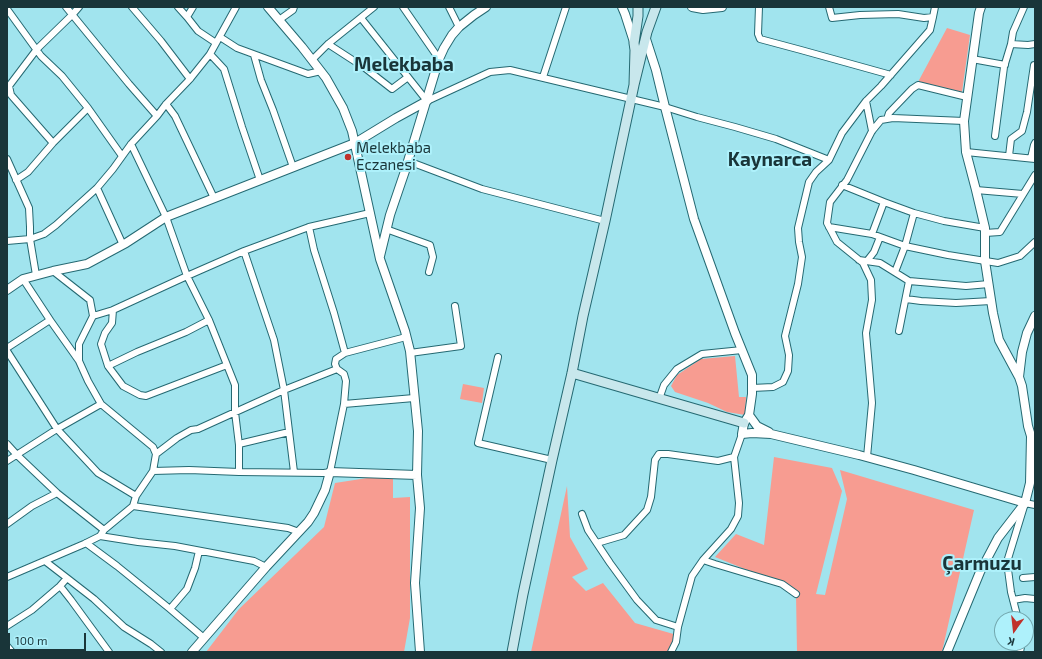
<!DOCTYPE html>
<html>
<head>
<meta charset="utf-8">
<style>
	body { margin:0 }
	#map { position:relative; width:1042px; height:659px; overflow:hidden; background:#a1e4ee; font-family:"Exo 2",sans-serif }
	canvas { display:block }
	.frame { position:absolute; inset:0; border:8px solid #193539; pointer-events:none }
	.north { position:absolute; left:994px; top:611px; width:40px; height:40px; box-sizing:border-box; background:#aef1fb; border:1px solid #72a6ad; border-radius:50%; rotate:195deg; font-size:11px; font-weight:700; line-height:16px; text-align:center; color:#193539 }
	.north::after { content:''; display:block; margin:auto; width:14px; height:18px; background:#c0322c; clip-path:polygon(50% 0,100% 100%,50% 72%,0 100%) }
	.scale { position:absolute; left:8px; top:633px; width:78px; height:18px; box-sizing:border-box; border:2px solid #193539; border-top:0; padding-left:5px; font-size:12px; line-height:14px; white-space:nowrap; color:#193539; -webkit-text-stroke:3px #aef1fb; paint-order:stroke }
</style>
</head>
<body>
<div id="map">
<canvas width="1042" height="659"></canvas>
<div class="frame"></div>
<div class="north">K</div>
<div class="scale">100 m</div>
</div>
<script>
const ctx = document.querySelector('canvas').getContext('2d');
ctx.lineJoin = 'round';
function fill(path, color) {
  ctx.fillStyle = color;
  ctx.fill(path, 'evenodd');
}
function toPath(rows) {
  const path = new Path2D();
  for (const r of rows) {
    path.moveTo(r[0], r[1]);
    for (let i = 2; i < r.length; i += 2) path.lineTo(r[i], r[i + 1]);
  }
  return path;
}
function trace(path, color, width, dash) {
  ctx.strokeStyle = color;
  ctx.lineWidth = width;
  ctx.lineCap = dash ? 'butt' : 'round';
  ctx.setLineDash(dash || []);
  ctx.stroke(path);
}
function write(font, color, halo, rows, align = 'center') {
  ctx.font = font + ' "Exo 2",sans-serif';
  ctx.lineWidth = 4;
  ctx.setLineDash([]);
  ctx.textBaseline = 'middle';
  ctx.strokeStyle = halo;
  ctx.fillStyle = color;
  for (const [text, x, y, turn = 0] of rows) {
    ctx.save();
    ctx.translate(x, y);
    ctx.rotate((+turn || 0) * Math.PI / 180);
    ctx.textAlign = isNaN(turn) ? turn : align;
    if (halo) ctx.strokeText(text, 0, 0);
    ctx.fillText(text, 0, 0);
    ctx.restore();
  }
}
const green = toPath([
	[947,28,970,35,962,92,918,82],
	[735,356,739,397,746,397,745,415,727,412,708,403,675,392,671,386,677,375,701,359],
	[463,384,484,388,482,403,460,399],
	[774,457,832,468,842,491,816,594,825,595,847,499,840,470,974,510,942,652,797,652,796,594,782,584,715,557,736,534,764,545],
	[393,474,393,498,410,497,410,618,404,652,206,652,239,609,324,527,335,483],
	[567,486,570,537,588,569,572,577,586,591,603,583,635,623,677,635,671,652,531,652]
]);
const minor = toPath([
	[132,7,161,41,190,79],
	[178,7,187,17],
	[193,7,187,17,198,31,216,43],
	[403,7,439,59],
	[449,7,459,27],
	[759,7,758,34,760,39,801,50,891,75],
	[829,7,832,18,860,15,898,14,924,18,933,17],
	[7,9,41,56,62,76,88,108,122,156],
	[361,18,427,101,490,72,510,70,665,107,697,117,735,127,776,139,829,160],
	[279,20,293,10,294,7],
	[220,37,237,48,308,74,321,71],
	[328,44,365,68,392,89,408,77],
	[1011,44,1013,32,1024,7],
	[210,54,224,69,242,127,260,180],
	[254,55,261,80,273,110,293,167],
	[972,59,1005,65],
	[312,60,328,44,374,7],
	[543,77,566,7],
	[166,104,175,116,214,198],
	[157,116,166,104,190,79,210,54,236,7],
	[887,119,889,113,912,89,918,85,967,97],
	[872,131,866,101,881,86,930,30,933,17,935,7],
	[995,136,1004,67,1011,44,1028,45,1035,44],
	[53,143,11,95,9,86,37,49,72,15,79,7],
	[131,144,166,217,187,276,209,320,235,385,235,412,239,445,239,472,189,470,153,471],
	[966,152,1035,159],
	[1009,156,1011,139,1022,131,1027,112,1034,65,1035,65],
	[1031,158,1034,145,1035,143],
	[7,159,29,208,30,227,30,239,36,275],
	[408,161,482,189,605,221],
	[16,180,28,172,53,143,88,108],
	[842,185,884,202,872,234],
	[97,188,123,245],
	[976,190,1023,194],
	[884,202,914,213,944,221,985,228],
	[829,227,872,234,905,246,948,255,998,263,1020,256,1035,242],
	[386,229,430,245,433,257,429,272],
	[985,233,1000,232,1035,175],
	[7,241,30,239,44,234,56,225,97,188,113,169,131,144,157,116,129,84,66,7],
	[244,251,274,340,284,390,294,472],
	[859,260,880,263,909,281,966,286,989,284],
	[867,261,874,252,880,237],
	[53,271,90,300,93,316],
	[895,272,905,246,914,213],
	[906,299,921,301,956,303,991,301],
	[113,310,112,323,105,333,101,344,108,366,123,386,140,395,146,396,227,365],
	[50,320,79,361],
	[899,331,909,281],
	[7,348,50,320,23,279],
	[7,351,57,429,98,473,136,496],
	[345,353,406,337],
	[410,353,461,346,455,306],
	[498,357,478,443,552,460],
	[108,366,137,352,186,332,209,320],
	[752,388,773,387,783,382,788,371,789,355,785,336,798,284,802,257,799,242,798,228,809,182,816,172,829,160,842,133,866,101],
	[659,399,664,385,677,369,702,354,742,350],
	[344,404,414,398],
	[7,444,17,455,57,493,104,530],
	[239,444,289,432],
	[156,454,177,438,191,430,198,429,284,390,337,369],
	[867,457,872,403,868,356,866,333,872,300,871,280,863,263,837,242,827,223,830,202,847,180,872,131,881,120,893,118,964,121],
	[7,461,57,429,101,404],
	[239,472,324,473,330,472,344,404,346,381,344,374,337,369,335,364,336,359,345,353,334,313,314,250,309,227],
	[133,506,288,528,299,532],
	[582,514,588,530,610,563,637,600,656,620,678,627],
	[7,524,32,506,57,493],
	[100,536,138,542,175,546,254,561,266,567],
	[86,543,117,566,170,609,204,638],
	[597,543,624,535,647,510,651,497,655,460,659,454,668,454,718,461,734,457],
	[703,560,715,564,782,584,796,594],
	[45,561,67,578],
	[7,577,84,544,100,536,104,530,133,506,136,496,153,471,156,454,153,447,101,404,88,381,79,361,79,344,93,316,113,310,187,276,244,251,309,227,370,213],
	[1023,578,1035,577],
	[60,586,71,600,109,652],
	[1013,600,1025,598,1035,599],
	[170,609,187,589,195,568,199,551],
	[1018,619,1011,592,1007,562,1025,503,1035,505],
	[7,626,32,610,60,586,67,578,94,599,124,627,151,644,161,652],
	[7,646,12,652],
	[671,652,676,642,678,627,692,576,703,560,731,529,738,516,739,503,734,457,742,434],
	[1020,652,1021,647,1021,643]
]);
const tertiary = toPath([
	[268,7,279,20,302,47,326,78,343,108,352,131,380,259,405,331,410,351,418,431,417,475,420,508,415,583,420,652],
	[622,7,625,14,634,42],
	[692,7,703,9,722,7],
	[981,7,979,13,964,121,966,152,976,190,985,228,985,261,993,313,999,340,1019,377],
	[646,39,656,70,665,107,694,219,735,333,752,375,752,394,749,415,744,423,742,434,752,433,771,434,859,455,914,470,1025,503],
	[380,256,390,215,405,171,439,59,444,48,452,35,459,27,474,15,486,7],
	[7,290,23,279,53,271,87,264,126,243,166,217,355,143,396,118,427,101],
	[749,415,757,426,769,432],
	[192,652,266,567,308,522,314,513,325,490,330,472,417,475],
	[947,652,980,572,998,538,1025,503,1030,483,1031,436,1028,426,1022,386,1019,377,1022,352,1027,333,1035,316]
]);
const secondary = toPath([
	[638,7,638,16,634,43,635,50,634,85,647,32,656,7],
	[572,373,744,423],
	[512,652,523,594,552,460,572,373,583,316,605,221,634,85]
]);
const markers = [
	[348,157,4,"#c0322c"]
];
const poiNames = [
	["Melekbaba",356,148],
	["Eczanesi",356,165]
];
const districtNames = [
	["Melekbaba",404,65],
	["Kaynarca",770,160],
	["Çarmuzu",982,564]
];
fill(green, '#f79c91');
trace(minor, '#256972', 8);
trace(tertiary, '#256972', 10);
trace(secondary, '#256972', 11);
trace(minor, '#fff', 6);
trace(tertiary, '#fff', 8);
trace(secondary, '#c8e7ec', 9);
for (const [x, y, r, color] of markers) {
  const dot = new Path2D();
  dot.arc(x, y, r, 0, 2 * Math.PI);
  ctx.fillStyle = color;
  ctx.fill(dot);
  trace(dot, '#aef1fb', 1.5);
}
write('15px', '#193539', '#aef1fb', poiNames, 'left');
write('bold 19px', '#193539', '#aef1fb', districtNames);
</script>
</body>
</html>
